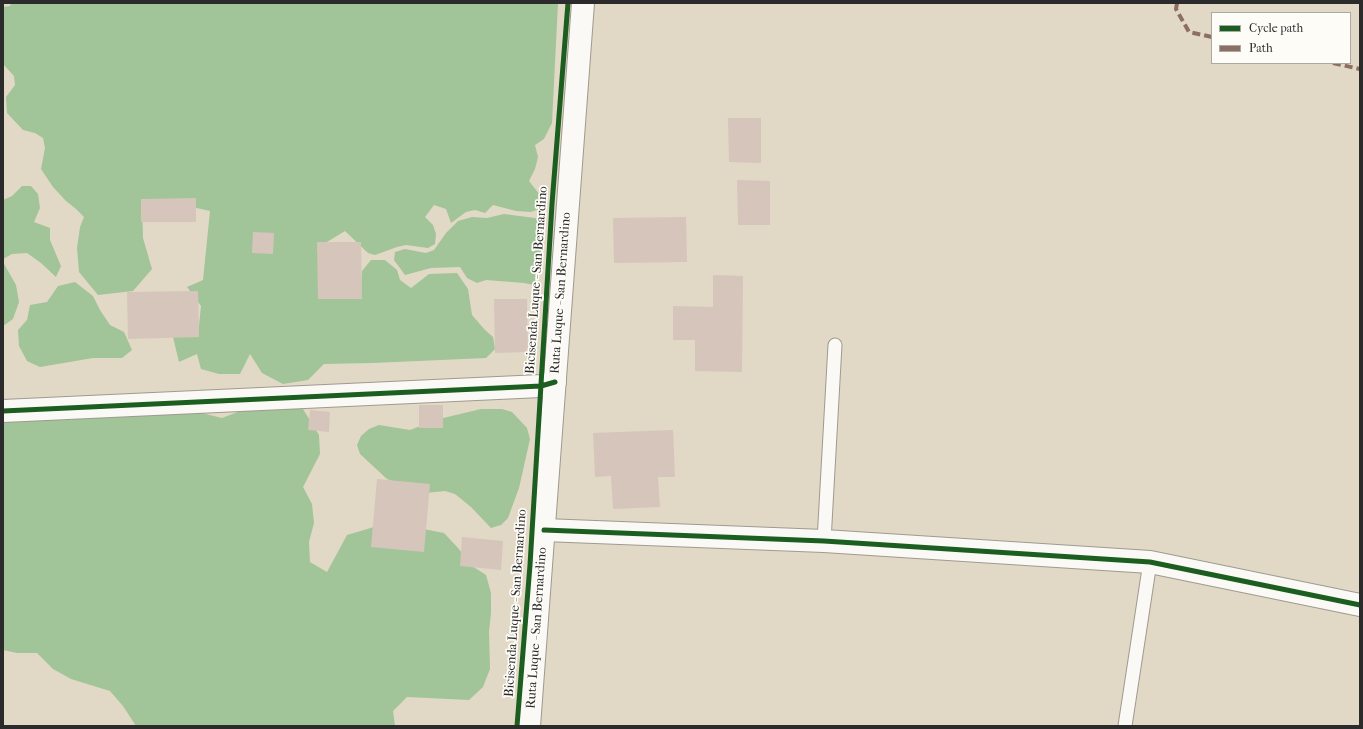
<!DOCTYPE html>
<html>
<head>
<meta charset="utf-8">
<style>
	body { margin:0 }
	#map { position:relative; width:1363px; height:729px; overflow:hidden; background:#e1d9c6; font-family:"IM FELL French Canon",serif }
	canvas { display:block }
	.frame { position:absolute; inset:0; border:4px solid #2b2b2b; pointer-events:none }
	.legend { position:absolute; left:1211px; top:12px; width:140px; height:52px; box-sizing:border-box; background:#fdfcf7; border:1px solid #a9a8a5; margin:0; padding:5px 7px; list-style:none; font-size:12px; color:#2b2b2b }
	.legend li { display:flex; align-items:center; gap:8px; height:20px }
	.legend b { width:20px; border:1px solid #a9a8a5 }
</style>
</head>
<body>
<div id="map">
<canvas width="1363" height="729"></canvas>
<div class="frame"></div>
<ul class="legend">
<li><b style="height:5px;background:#1b5e20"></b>Cycle path</li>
<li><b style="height:5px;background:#8d6e63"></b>Path</li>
</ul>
</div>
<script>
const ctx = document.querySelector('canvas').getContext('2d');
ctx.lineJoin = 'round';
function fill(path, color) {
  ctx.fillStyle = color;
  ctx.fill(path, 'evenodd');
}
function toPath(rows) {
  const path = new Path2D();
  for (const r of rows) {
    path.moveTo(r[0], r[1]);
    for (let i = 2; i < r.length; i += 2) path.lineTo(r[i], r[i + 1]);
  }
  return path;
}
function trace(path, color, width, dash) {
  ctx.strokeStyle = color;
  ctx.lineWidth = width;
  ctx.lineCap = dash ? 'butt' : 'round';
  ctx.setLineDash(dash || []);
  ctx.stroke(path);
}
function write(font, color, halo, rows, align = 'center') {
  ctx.font = font + ' "IM FELL French Canon",serif';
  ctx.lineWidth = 3.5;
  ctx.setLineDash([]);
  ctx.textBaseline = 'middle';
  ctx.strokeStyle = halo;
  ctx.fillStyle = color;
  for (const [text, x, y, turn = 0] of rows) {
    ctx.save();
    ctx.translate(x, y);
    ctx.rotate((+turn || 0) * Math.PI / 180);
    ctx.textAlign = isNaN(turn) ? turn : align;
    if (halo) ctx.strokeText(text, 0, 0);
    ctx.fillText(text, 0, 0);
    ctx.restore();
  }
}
const forest = toPath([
	[11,3,558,3,552,123,544,139,535,145,538,157,535,169,529,181,540,195,542,208,531,212,516,211,493,205,485,213,475,210,466,212,451,223,446,209,434,205,425,217,433,225,436,234,435,244,428,248,406,245,397,247,375,255,368,253,345,231,317,248,326,299,361,291,362,271,371,260,385,260,397,270,400,280,411,288,429,274,457,273,468,289,472,315,485,330,493,337,495,349,486,358,373,363,324,364,308,380,283,384,262,373,250,354,240,374,219,374,201,369,197,354,179,362,173,337,198,335,201,306,187,287,203,280,210,211,183,205,142,203,143,238,152,269,133,291,98,295,79,272,77,248,80,227,84,217,76,209,66,201,53,187,41,169,45,148,43,138,35,133,23,130,7,113,6,97,15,85,14,76,3,64,3,7,10,6],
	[22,186,31,186,38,194,40,208,34,222,50,228,50,240,61,266,56,277,41,263,27,253,12,254,3,259,3,200,12,196],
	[504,214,543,219,544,244,534,285,524,283,486,280,477,283,467,278,460,267,431,268,405,275,394,260,395,252,405,249,426,253,434,250,446,233,458,221,472,217,487,218],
	[3,262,16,285,19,302,13,319,3,326],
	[75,282,93,296,100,310,110,325,124,332,132,350,122,358,93,358,40,367,27,361,19,346,18,330,27,320,30,305,47,302,58,286],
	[279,396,298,401,319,435,320,454,303,487,312,504,314,523,309,542,310,562,327,572,347,535,384,524,403,525,444,533,459,549,469,564,486,575,491,593,491,613,489,632,490,669,483,687,469,700,407,697,393,711,395,726,136,726,123,706,110,691,71,679,53,669,37,653,17,653,3,650,3,419,71,420,124,401,165,404,222,418],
	[481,409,502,409,512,412,527,428,530,439,519,488,508,518,501,525,491,528,471,507,455,494,445,491,425,493,387,479,360,454,357,445,361,436,369,429,379,425,410,430,439,419]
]);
const building = toPath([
	[728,118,761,118,761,163,729,162],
	[737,180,770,181,770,225,738,225],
	[196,198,196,222,141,222,141,199],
	[686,217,687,262,614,263,613,218],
	[253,232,274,233,273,254,252,253],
	[317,242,361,242,362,299,318,299],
	[713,275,743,276,742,372,695,371,695,340,673,340,673,306,713,307],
	[198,291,199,337,128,339,127,292],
	[494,299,527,299,528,352,495,353],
	[419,405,443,405,443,428,419,428],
	[310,410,330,412,329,432,308,430],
	[673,430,675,477,658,477,660,507,613,509,611,476,595,477,593,433],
	[377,479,430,484,424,552,371,547],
	[462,537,503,541,501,570,460,566]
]);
const lane = toPath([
	[824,541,835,345],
	[1125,726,1150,562]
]);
const street = toPath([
	[3,411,541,386,555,382],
	[544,530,824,541,1150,562,1360,605]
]);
const primary = toPath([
	[529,726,583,3]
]);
const quiet = toPath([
	[1177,3,1176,9,1189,32,1212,37],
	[1333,63,1360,69]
]);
const cycleway = toPath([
	[3,411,541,386,555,382],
	[544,530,824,541,1150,562,1360,605],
	[517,726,530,565,552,204,568,3]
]);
const streetNames = [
	["Bicisenda Luque - San Bernardino",537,280,-86],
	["Ruta Luque - San Bernardino",561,293,-86],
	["Bicisenda Luque - San Bernardino",516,603,-86],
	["Ruta Luque - San Bernardino",537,628,-86]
];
fill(forest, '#a2c499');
fill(building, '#d6c5bb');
trace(lane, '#9f9a90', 15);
trace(street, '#9f9a90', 24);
trace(primary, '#9f9a90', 24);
trace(lane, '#faf9f6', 13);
trace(street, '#faf9f6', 22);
trace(primary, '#faf9f6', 22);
trace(quiet, '#8d6e63', 4, [8, 4]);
trace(cycleway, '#1b5e20', 5);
write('13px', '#2b2b2b', '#fdfcf7', streetNames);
</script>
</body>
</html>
